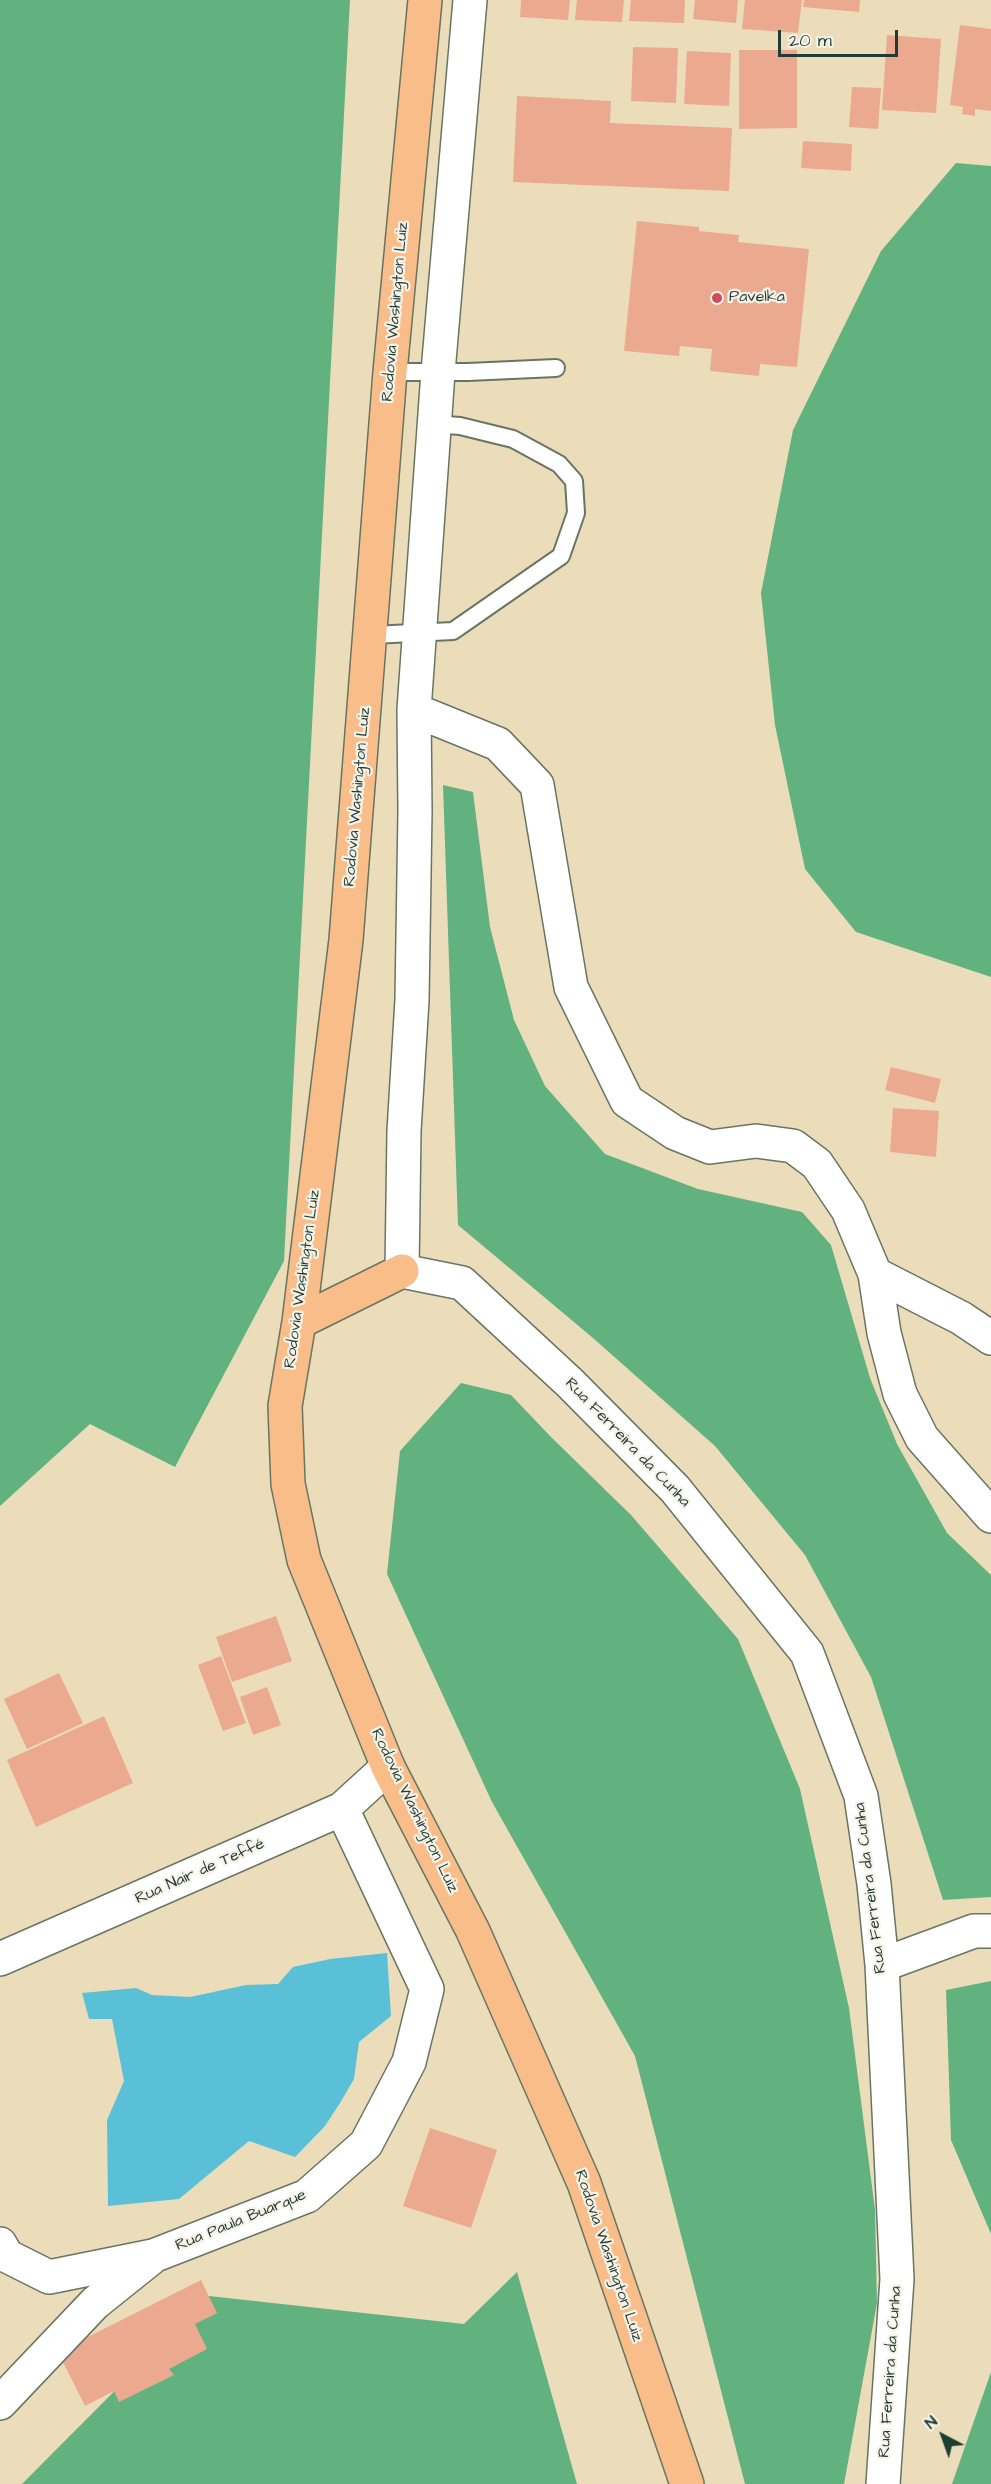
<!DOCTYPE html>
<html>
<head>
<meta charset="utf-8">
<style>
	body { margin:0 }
	#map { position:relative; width:991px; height:2484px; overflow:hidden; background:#ecddba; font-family:"Architects Daughter",sans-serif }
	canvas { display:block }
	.north { position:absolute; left:913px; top:2406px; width:60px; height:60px; -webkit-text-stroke:4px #f7f3e8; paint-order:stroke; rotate:319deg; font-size:16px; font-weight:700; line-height:24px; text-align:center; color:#1f3d34 }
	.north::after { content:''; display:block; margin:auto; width:21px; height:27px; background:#1f3d34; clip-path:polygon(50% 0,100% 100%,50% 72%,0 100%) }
	.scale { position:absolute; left:778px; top:30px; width:120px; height:27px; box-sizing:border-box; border:3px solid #1f3d34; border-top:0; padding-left:8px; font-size:18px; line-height:21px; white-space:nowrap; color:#1f3d34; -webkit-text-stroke:4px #f7f3e8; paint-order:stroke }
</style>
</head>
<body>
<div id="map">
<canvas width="991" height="2484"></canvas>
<div class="north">N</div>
<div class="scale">20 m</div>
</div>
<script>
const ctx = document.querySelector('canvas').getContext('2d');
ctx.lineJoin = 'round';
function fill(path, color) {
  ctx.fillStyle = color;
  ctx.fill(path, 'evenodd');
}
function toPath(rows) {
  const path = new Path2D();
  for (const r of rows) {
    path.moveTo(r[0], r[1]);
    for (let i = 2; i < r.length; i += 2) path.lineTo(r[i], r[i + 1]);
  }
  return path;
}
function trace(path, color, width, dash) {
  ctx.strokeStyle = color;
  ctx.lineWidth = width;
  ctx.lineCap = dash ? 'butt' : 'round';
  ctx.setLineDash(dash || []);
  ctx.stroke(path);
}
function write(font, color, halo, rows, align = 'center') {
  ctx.font = font + ' "Architects Daughter",sans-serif';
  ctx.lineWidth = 4.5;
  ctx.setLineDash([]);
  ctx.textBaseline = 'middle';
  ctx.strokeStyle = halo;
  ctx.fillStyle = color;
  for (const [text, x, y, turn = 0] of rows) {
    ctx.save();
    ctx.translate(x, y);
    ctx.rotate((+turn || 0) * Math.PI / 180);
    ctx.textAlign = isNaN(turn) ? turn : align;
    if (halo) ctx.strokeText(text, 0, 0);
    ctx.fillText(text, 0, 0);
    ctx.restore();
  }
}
const forest = toPath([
	[0,0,350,0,284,1261,175,1467,90,1424,0,1506],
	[956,163,991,166,991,977,856,932,805,869,775,725,761,593,793,430,881,251],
	[443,785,473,792,490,927,514,1020,545,1086,605,1154,698,1189,802,1212,831,1245,870,1378,897,1444,947,1533,991,1575,991,1897,943,1900,871,1677,805,1555,715,1446,593,1338,458,1225],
	[461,1383,511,1395,551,1437,631,1515,738,1639,800,1789,849,2008,875,2210,877,2303,844,2484,745,2484,635,2056,492,1802,387,1574,400,1451],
	[991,1981,991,2234,951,2140,946,1990],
	[517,2272,577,2484,22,2484,209,2296,464,2324],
	[991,2372,991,2484,952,2484]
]);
const water = toPath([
	[387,1953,391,2016,359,2042,354,2079,340,2103,325,2126,295,2157,249,2141,179,2199,108,2206,107,2120,124,2081,112,2019,89,2019,82,1993,136,1988,152,1995,190,1997,246,1985,278,1984,293,1967,330,1959]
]);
const building = toPath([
	[521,0,570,0,568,20,520,17],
	[577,0,624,0,622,22,575,20],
	[631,0,685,0,684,23,629,21],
	[695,0,738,0,736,23,693,19],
	[745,0,802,0,798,33,742,29],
	[804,0,860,0,859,12,803,7],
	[960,25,991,29,991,111,975,109,975,116,962,114,963,107,950,105],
	[887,35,941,39,936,113,882,110],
	[633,47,678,48,676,103,631,101],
	[739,50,797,50,797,128,739,129],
	[687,51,731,53,729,106,684,104],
	[852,87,881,88,878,129,849,127],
	[517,96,611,101,610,123,732,128,729,191,513,182],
	[803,141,852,144,851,171,801,168],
	[637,221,699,227,699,231,739,235,738,242,809,249,797,367,760,364,759,376,710,371,712,349,680,346,679,356,624,351],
	[891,1067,941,1079,935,1103,885,1090],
	[893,1108,939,1111,936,1157,890,1152],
	[276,1616,292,1661,232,1682,216,1637],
	[221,1656,246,1723,223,1731,198,1665],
	[59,1673,83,1723,27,1749,4,1699],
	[267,1687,281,1725,253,1735,240,1697],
	[104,1716,133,1783,36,1827,7,1760],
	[430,2128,497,2150,471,2228,403,2206],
	[201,2280,217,2313,195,2324,207,2349,169,2369,174,2375,119,2402,114,2391,85,2406,58,2352]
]);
const lane = toPath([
	[390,372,468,372,556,368],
	[372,635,453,631,561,556,576,513,574,481,559,464,513,439,460,426,434,424]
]);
const street = toPath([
	[470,0,438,372,414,710,498,744,537,785,571,987,627,1101,675,1133,710,1147,756,1141,793,1146,817,1164,848,1210,875,1274,884,1333,900,1394,922,1438,991,1516],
	[414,710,415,811,412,1000,404,1131,402,1271,462,1283,570,1383,675,1489,807,1653,861,1796,874,1884,882,1965,897,2279,883,2484],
	[875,1274,961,1318,991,1338],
	[0,1959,342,1809,388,1767],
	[882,1965,974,1931,991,1931],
	[0,2244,7,2256,49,2277,153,2256,307,2196,366,2144,409,2062,427,1989,342,1809],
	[0,2403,95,2303,150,2259]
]);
const highway = toPath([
	[425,0,390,372,346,940,299,1322,285,1406,288,1484,304,1560,388,1767,473,1931,584,2183,687,2484],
	[299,1322,402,1271]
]);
const markers = [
	[717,298,6,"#d1495b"]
];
const poiNames = [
	["Pavelka",729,298]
];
const streetNames = [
	["Rodovia Washington Luiz",396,312,-85],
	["Rodovia Washington Luiz",358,797,-85],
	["Rodovia Washington Luiz",303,1279,-82],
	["Rua Ferreira da Cunha",627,1443,46],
	["Rodovia Washington Luiz",414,1811,64],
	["Rua Nair de Teffé",200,1872,-24],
	["Rua Ferreira da Cunha",871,1888,-97],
	["Rua Paula Buarque",241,2221,-22],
	["Rodovia Washington Luiz",608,2256,71],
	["Rua Ferreira da Cunha",891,2372,-86]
];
fill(forest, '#61b27e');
fill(water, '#59c0d7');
fill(building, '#ebaa8f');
trace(lane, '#677563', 20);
trace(street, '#677563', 36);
trace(highway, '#677563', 36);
trace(lane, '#fff', 16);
trace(street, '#fff', 33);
trace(highway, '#f8bd89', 33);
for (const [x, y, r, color] of markers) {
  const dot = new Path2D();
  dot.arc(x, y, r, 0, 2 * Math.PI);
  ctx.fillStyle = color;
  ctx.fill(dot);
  trace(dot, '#f7f3e8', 2);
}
write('16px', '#1f3d34', '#f7f3e8', poiNames, 'left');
write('16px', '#1f3d34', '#f7f3e8', streetNames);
</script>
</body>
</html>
